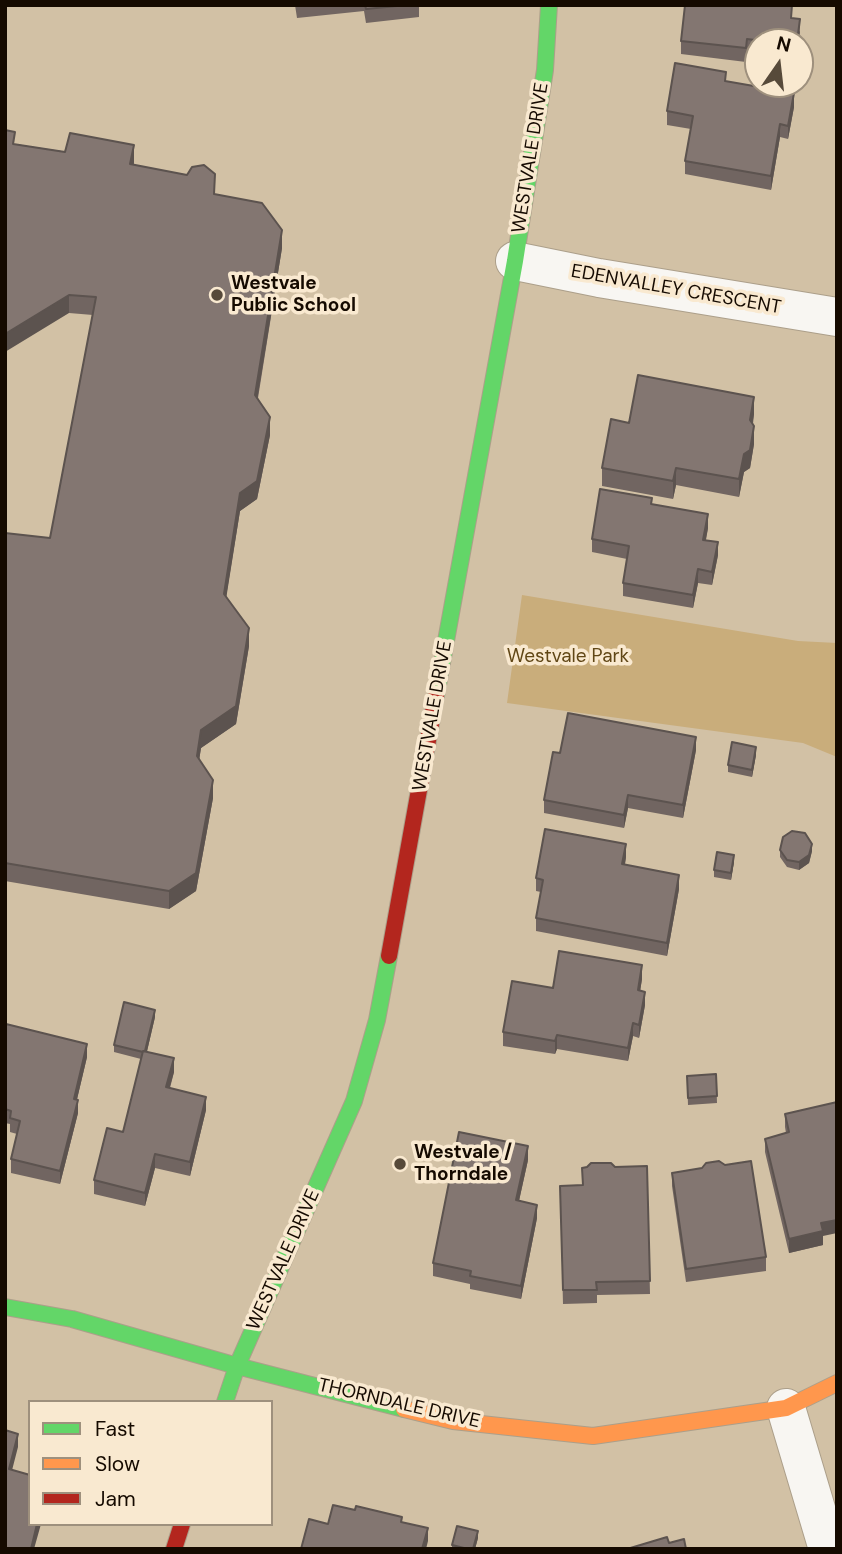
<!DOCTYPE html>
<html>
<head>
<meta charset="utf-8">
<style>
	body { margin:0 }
	#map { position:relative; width:842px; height:1554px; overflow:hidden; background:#d2c1a5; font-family:"DM Sans",sans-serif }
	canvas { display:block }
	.frame { position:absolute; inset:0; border:7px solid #150a00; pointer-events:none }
	.legend { position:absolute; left:28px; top:1400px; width:245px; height:126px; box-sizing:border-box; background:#f9e9d0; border:2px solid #9e907d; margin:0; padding:9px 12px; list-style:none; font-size:21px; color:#150a00 }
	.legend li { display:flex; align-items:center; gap:14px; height:35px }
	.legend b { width:35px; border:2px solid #9e907d }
	.north { position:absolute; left:744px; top:28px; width:70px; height:70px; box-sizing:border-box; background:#f9e9d0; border:2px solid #9e907d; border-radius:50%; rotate:14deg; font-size:19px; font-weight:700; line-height:28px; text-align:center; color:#150a00 }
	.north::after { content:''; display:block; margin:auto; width:24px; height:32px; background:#574a3a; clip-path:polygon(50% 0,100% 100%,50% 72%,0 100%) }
</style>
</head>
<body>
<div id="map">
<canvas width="842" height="1554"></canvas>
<div class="frame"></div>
<ul class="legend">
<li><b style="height:9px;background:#63d668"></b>Fast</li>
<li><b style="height:9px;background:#ff974d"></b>Slow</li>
<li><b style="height:9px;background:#b3261e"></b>Jam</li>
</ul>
<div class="north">N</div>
</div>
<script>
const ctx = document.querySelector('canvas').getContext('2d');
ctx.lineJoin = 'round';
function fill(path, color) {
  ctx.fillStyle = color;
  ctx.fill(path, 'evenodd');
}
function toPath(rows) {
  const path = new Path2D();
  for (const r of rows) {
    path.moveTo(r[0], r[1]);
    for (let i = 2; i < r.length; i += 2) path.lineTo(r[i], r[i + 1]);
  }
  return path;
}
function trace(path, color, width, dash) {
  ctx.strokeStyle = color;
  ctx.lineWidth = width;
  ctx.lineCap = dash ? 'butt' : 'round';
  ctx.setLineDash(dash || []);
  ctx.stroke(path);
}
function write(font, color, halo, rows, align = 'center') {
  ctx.font = font + ' "DM Sans",sans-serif';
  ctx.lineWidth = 7;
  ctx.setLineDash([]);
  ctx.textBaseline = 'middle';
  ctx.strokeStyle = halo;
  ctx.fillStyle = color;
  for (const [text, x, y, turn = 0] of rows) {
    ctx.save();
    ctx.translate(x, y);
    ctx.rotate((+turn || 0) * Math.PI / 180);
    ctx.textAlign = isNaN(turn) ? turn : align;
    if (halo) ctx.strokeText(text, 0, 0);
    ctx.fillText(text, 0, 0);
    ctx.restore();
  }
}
const green = toPath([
	[522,595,798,641,837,643,837,757,803,743,507,703]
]);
const street = toPath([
	[515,261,599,278,837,317],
	[786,1408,828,1549]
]);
const fast = toPath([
	[436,696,515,261,545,70,549,5],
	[5,1307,72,1319,237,1366,404,1409],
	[225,1402,237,1366,354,1101,377,1020,389,956]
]);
const slow = toPath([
	[404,1409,453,1421,593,1436,786,1408,837,1383]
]);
const jam = toPath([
	[389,956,436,696],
	[174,1549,182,1524]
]);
const wall = toPath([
	[295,5,419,5,419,17,366,23,364,11,297,18],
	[792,18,800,32,799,42,758,42,758,54,747,52,746,62,681,54,681,41],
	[726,82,794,107,788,139,780,137,771,190,685,174,685,161,691,129,667,125,667,111],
	[15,144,134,162,134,165,214,194,282,248,258,398,270,435,257,499,240,511,226,597,249,646,236,724,201,748,199,760,213,798,196,891,169,909,5,881,5,533,50,538,93,315,69,313],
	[754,414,753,424,754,444,750,468,744,472,739,497,676,485,673,499,602,486,602,468,629,423],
	[652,504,708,528,706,540,718,555,712,585,698,583,693,608,623,596,623,583,627,559,592,552,592,539],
	[696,750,683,818,628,808,624,828,544,813,544,800,560,753],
	[756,755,752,777,728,772,728,765],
	[780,850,812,851,809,863,799,870,787,867,780,857],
	[626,857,625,865,679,889,667,956,536,931,536,918,541,892,536,891,536,878],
	[734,862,731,880,714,877,714,870],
	[642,979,640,991,645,1005,639,1038,633,1036,628,1061,557,1049,555,1054,503,1046,503,1032,553,988],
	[155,1017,147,1051,174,1072,170,1088,206,1110,190,1176,155,1168,145,1206,94,1194,94,1180,123,1132,141,1059,114,1052,114,1045],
	[5,1029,87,1057,77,1099,78,1113,60,1184,11,1173,11,1159,17,1134,10,1132,10,1124,5,1123],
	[716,1074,717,1103,688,1105,687,1076],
	[785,1114,823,1236,823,1245,789,1253,765,1152,765,1139,786,1133,785,1127],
	[528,1160,519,1201,537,1218,521,1299,470,1289,470,1284,433,1276,433,1263],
	[647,1166,650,1294,597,1295,597,1303,563,1304,560,1186,582,1185,615,1167],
	[672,1173,766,1257,766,1271,686,1282,672,1186],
	[478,1538,475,1549,452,1549,452,1545]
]);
const shadedWall = toPath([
	[800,19,799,42,797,42],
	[794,93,794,107,788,139,788,126],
	[780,124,780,137,771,190,771,176],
	[134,145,134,162,130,182,130,164],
	[282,230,282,248,255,413,255,395],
	[69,295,69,313,5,352,5,334],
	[754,397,754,414,750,438,750,420],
	[270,417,270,435,257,499,240,511,224,612,224,594,240,493],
	[754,426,754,444,750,468,744,472,739,497,739,479,744,454],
	[676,468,676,485,673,499,673,481],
	[708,514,708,528,703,553,703,540],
	[718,542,718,555,712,585,712,572],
	[698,569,698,583,693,608,693,595],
	[249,628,249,646,236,724,201,748,197,774,197,756,201,730],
	[696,737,696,750,683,818,683,805],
	[756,747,756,755,752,777,752,770],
	[213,780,213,798,196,891,169,909,169,891],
	[628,795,628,808,624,828,624,815],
	[626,844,626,857,622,878,622,864],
	[812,844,812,851,809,863,799,870,799,862],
	[734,855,734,862,731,880,731,873],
	[679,875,679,889,667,956,667,943],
	[642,965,642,979,638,1004,638,990],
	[645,992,645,1005,639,1038,639,1025],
	[155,1010,155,1017,145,1060,145,1053],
	[633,1023,633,1036,628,1061,628,1048],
	[557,1035,557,1049,555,1054,555,1041],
	[87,1044,87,1057,74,1112,74,1099],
	[174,1058,174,1072,166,1100,166,1087],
	[206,1097,206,1110,190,1176,190,1162],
	[78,1100,78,1113,60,1184,60,1171],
	[528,1146,528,1160,516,1214,516,1200],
	[155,1154,155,1168,145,1206,145,1193],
	[537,1205,537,1218,521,1299,521,1286],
	[837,1220,837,1233,823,1236,823,1245,789,1253,789,1239,821,1223],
	[18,1434,18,1447,9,1482,9,1469],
	[37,1524,41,1524,34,1549,31,1549],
	[428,1528,428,1541,426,1549,422,1549],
	[478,1531,478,1538,475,1549,473,1549]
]);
const building = toPath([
	[365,5,407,5,366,9,365,5],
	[685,5,792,5,791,18,800,19,797,42,771,42,747,39,746,48,681,41,685,5],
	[675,63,726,72,725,81,794,93,788,126,780,124,771,176,685,161,693,116,667,111,675,63],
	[5,130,15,132,13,144,65,152,70,133,134,145,130,164,187,175,192,167,204,165,215,174,214,194,262,203,282,230,255,395,270,417,257,481,240,493,224,594,249,628,236,706,201,730,197,756,213,780,196,873,169,891,5,863,5,533,50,538,96,297,69,295,5,334,5,130],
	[638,375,754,397,750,420,754,426,750,450,744,454,739,479,676,468,673,481,602,468,611,419,629,423,638,375],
	[600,489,652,498,651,504,708,514,703,540,718,542,712,572,698,569,693,595,623,583,629,546,592,539,600,489],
	[568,713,696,737,683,805,628,795,624,815,544,800,553,752,560,753,568,713],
	[732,742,756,747,752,770,728,765,732,742],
	[545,829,626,844,622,864,679,875,667,943,536,918,543,880,536,878,545,829],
	[792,831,805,833,812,844,809,855,799,862,787,860,780,850,783,837,792,831],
	[717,852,734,855,731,873,714,870,717,852],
	[559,951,642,965,638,990,645,992,639,1025,633,1023,628,1048,557,1035,555,1041,503,1032,512,981,553,988,559,951],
	[124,1002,155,1010,145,1051,143,1051,143,1052,114,1045,124,1002],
	[6,1024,87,1044,74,1099,78,1100,60,1171,11,1159,20,1121,10,1118,11,1111,5,1109,5,1029,6,1024],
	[143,1051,174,1058,166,1087,206,1097,190,1162,155,1154,145,1193,94,1180,107,1128,123,1132,143,1051],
	[716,1074,717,1096,688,1098,687,1076,716,1074],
	[837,1102,837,1220,821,1223,823,1231,789,1239,765,1139,789,1132,785,1114,837,1102],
	[459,1132,528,1146,516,1200,537,1205,521,1286,470,1276,471,1271,433,1263,459,1132],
	[719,1161,725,1165,751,1161,766,1257,686,1269,672,1173,702,1168,706,1163,719,1161],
	[591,1163,611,1163,615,1167,647,1166,650,1281,596,1282,597,1290,563,1290,560,1186,583,1185,582,1168,587,1167,591,1163],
	[5,1430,18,1434,9,1469,30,1475,30,1524,37,1524,31,1549,5,1548,5,1430],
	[333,1505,355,1510,356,1506,402,1517,401,1522,428,1528,422,1549,301,1549,309,1519,328,1524,333,1505],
	[457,1526,478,1531,473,1549,468,1549,452,1545,457,1526],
	[667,1537,669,1543,684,1539,686,1549,627,1549,667,1537]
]);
const markers = [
	[217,295,7,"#574a3a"],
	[400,1164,7,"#574a3a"]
];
const streetNames = [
	["WESTVALE DRIVE",531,158,-81],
	["EDENVALLEY CRESCENT",676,290,10],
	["WESTVALE DRIVE",433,716,-80],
	["WESTVALE DRIVE",284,1260,-66],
	["THORNDALE DRIVE",399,1404,13]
];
const poiNames = [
	["Westvale",231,284],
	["Public School",231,306],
	["Westvale /",414,1153],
	["Thorndale",414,1175]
];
const parkNames = [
	["Westvale Park",568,657]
];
fill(green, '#c9ad7b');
trace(street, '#ac9f8a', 40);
trace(fast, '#ac9f8a', 18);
trace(slow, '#ac9f8a', 18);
trace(jam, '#ac9f8a', 18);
trace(street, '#f8f6f2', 38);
trace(fast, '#63d668', 16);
trace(slow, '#ff974d', 16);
trace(jam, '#b3261e', 16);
fill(wall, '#716561');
fill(shadedWall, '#5c534f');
fill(building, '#837671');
trace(building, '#5c534f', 2);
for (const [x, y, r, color] of markers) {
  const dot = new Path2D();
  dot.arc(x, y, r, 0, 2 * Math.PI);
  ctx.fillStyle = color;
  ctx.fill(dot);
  trace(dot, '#f9e9d0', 2.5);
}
write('19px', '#150a00', '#f9e9d0', streetNames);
write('bold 19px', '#150a00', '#f9e9d0', poiNames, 'left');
write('19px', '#604615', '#f9e9d0', parkNames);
</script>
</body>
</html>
